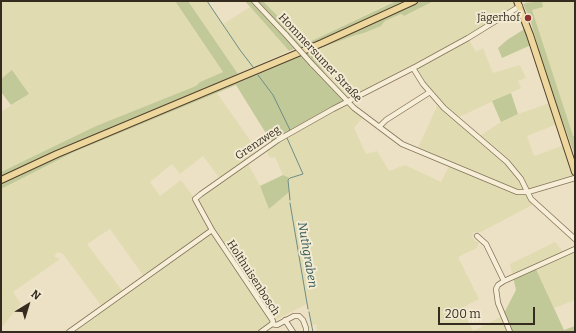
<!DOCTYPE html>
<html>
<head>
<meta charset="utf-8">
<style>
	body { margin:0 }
	#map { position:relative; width:576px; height:333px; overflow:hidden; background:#ece1c4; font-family:Bitter,serif }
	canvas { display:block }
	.frame { position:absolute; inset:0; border:2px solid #362b1f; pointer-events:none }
	.north { position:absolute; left:8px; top:285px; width:40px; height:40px; -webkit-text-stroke:3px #f3ebd3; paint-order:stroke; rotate:38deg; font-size:11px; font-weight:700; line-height:16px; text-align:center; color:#362b1f }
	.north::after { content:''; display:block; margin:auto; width:14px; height:18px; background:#362b1f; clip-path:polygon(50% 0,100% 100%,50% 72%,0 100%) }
	.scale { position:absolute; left:438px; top:307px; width:97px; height:18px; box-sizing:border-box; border:2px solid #362b1f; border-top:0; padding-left:5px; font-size:12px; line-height:14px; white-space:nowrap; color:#362b1f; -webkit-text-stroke:3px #f3ebd3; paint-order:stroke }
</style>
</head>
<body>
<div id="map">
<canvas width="576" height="333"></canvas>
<div class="frame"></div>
<div class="north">N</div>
<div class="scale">200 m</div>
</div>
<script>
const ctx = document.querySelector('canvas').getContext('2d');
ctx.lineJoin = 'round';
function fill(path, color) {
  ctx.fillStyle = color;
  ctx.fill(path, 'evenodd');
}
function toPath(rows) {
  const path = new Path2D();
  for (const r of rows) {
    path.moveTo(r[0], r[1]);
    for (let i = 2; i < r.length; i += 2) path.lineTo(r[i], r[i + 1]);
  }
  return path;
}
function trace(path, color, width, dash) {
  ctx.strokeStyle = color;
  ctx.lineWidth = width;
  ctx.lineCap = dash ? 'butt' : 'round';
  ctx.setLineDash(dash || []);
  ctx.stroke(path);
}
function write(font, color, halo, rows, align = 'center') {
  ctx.font = font + ' Bitter,serif';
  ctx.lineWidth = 4;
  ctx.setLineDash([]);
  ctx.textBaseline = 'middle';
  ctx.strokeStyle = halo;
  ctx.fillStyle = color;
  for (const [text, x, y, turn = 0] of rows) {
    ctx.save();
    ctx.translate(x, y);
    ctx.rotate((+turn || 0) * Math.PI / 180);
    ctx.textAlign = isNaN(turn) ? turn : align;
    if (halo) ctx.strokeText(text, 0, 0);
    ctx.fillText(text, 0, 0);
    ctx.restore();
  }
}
const farmland = toPath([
	[1,1,175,1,223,72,200,82,197,86,96,126,1,172,1,112,29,94,1,79],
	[188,1,211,1,208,3,223,24,250,7,289,51,238,74],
	[263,1,394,1,305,44],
	[434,1,514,1,517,8,468,38,476,52,483,48,493,73,520,65,526,78,518,81,521,88,457,118,478,137,501,122,518,114,550,103,557,124,527,136,534,156,564,145,574,178,528,192,532,205,481,232,474,232,472,237,475,241,479,242,477,248,458,257,479,299,462,308,473,331,502,316,510,332,317,332,316,324,311,326,307,304,273,321,261,332,70,332,103,308,63,254,58,252,55,255,55,257,60,259,13,292,21,304,1,328,1,189,74,152,217,93,259,153,247,162,260,186,270,209,290,178,283,175,275,157,270,158,265,148,339,87,329,78,316,60,312,51,356,35,364,33,381,26,385,21,401,14,404,16],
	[413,69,439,102,417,150,450,164,441,182,405,165,389,171,377,151,366,154,354,128,364,116,348,102],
	[203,156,221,180,195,199,181,180,160,196,150,182,172,164,180,174],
	[110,229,145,278,124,293,87,244],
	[526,1,575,1,575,136,573,137,531,10,542,1,526,3],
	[555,242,564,253,575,250,575,300,554,308,535,267,513,277,510,264]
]);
const green = toPath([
	[175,1,188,1,238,74,1,177,1,172,96,126,196,86,200,82,223,72],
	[245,1,263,1,305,44,396,1,408,1,301,49,300,47,289,51],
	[417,1,434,1,404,16,401,14,385,21,381,26,364,33,356,35,312,51,316,60,329,78,342,91,339,93,347,102,272,143,236,85,74,152,1,189,1,183,80,147],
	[542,1,543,7,532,10,573,136,575,136,575,156,545,72,530,19,523,4,526,3],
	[526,28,531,45,502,58,498,48,507,40],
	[12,70,29,94,11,105,1,92,1,79],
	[511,93,518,114,501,122,492,101],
	[283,175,290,178,288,180,289,192,269,209,260,186],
	[535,267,564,330,575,326,575,332,510,332,503,315,516,290,513,277]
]);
const stream = toPath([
	[207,1,240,50,253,67],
	[258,75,273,95,290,130,285,134],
	[287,138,303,174,290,178,288,180,290,200],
	[290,203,308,309],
	[309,312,313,332]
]);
const minor = toPath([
	[254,1,286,35],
	[312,64,354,108,402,144,517,192,528,192,575,178],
	[413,68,423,84,444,108,507,162,521,179,531,199,575,239],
	[379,127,386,120,430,92],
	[212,230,273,321,272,324,261,332],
	[477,236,486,244,504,281],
	[285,320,293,332],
	[272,324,277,325,294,316,299,316,303,320,306,328,306,332],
	[69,332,212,230,195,199,201,194,278,140,333,109,417,66,468,38,520,6],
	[510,332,498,303,496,289,498,285,504,281,575,249]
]);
const major = toPath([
	[517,1,530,35,575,172],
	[1,180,57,154,322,43,414,1]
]);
const minorBridge = toPath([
	[286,35,312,64]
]);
const markers = [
	[528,18,4,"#91312e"]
];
const poiNames = [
	["Jägerhof",520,18]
];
const streetNames = [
	["Hommersumer Straße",320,58,47],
	["Grenzweg",258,143,-34],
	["Holthuisenbosch",253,278,57]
];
const waterNames = [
	["Nuthgraben",307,255,80]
];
fill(farmland, '#e1dbb2');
fill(green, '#c2c998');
trace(stream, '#6d8d86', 1);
trace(minor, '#85735b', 6);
trace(major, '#53412f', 8);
trace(minor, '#f7eed7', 4.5);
trace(major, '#edd79d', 6);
trace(minorBridge, '#85735b', 6, []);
trace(minorBridge, '#f7eed7', 4.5);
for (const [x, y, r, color] of markers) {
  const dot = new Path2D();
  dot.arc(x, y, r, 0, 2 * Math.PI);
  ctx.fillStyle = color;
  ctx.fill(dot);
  trace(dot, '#f3ebd3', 1.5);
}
write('11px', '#362b1f', '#f3ebd3', poiNames, 'right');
write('11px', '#362b1f', '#f3ebd3', streetNames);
write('italic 12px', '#2f5554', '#f3ebd3', waterNames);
</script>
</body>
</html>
